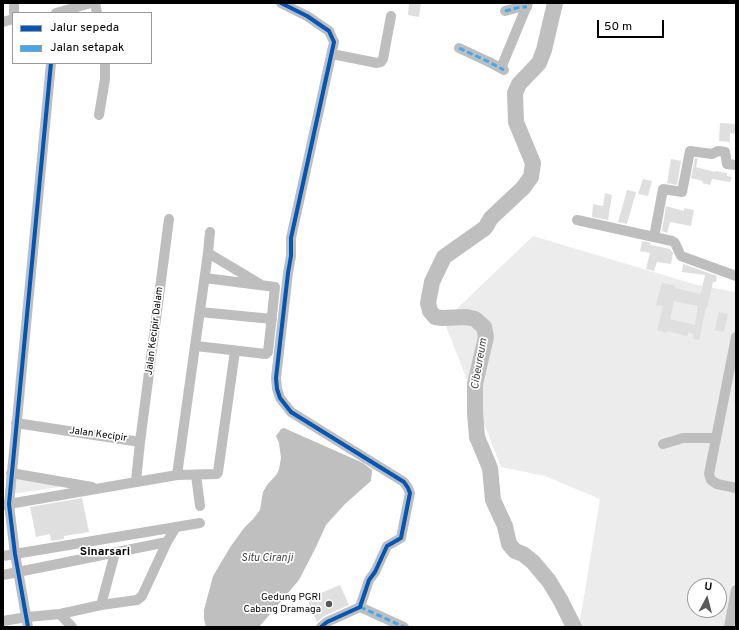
<!DOCTYPE html>
<html>
<head>
<meta charset="utf-8">
<style>
	body { margin:0 }
	#map { position:relative; width:739px; height:630px; overflow:hidden; background:#fff; font-family:Overpass,sans-serif }
	canvas { display:block }
	.frame { position:absolute; inset:0; border:4px solid #000; pointer-events:none }
	.legend { position:absolute; left:12px; top:12px; width:140px; height:52px; box-sizing:border-box; background:#fff; border:1px solid #999; margin:0; padding:5px 7px; list-style:none; font-size:12px; color:#000 }
	.legend li { display:flex; align-items:center; gap:8px; height:20px }
	.legend b { width:20px; border:1px solid #999 }
	.north { position:absolute; left:687px; top:578px; width:40px; height:40px; box-sizing:border-box; background:#fff; border:1px solid #999; border-radius:50%; rotate:7deg; font-size:11px; font-weight:700; line-height:16px; text-align:center; color:#000 }
	.north::after { content:''; display:block; margin:auto; width:14px; height:18px; background:#595959; clip-path:polygon(50% 0,100% 100%,50% 72%,0 100%) }
	.scale { position:absolute; left:597px; top:20px; width:67px; height:18px; box-sizing:border-box; border:2px solid #000; border-top:0; padding-left:5px; font-size:12px; line-height:14px; white-space:nowrap; color:#000; -webkit-text-stroke:3px #fff; paint-order:stroke }
</style>
</head>
<body>
<div id="map">
<canvas width="739" height="630"></canvas>
<div class="frame"></div>
<ul class="legend">
<li><b style="height:5px;background:#0057b8"></b>Jalur sepeda</li>
<li><b style="height:5px;background:#3fa9f5"></b>Jalan setapak</li>
</ul>
<div class="north">U</div>
<div class="scale">50 m</div>
</div>
<script>
const ctx = document.querySelector('canvas').getContext('2d');
ctx.lineJoin = 'round';
function fill(path, color) {
  ctx.fillStyle = color;
  ctx.fill(path, 'evenodd');
}
function toPath(rows) {
  const path = new Path2D();
  for (const r of rows) {
    path.moveTo(r[0], r[1]);
    for (let i = 2; i < r.length; i += 2) path.lineTo(r[i], r[i + 1]);
  }
  return path;
}
function trace(path, color, width, dash) {
  ctx.strokeStyle = color;
  ctx.lineWidth = width;
  ctx.lineCap = dash ? 'butt' : 'round';
  ctx.setLineDash(dash || []);
  ctx.stroke(path);
}
function write(font, color, halo, rows, align = 'center') {
  ctx.font = font + ' Overpass,sans-serif';
  ctx.lineWidth = 3.5;
  ctx.setLineDash([]);
  ctx.textBaseline = 'middle';
  ctx.strokeStyle = halo;
  ctx.fillStyle = color;
  for (const [text, x, y, turn = 0] of rows) {
    ctx.save();
    ctx.translate(x, y);
    ctx.rotate((+turn || 0) * Math.PI / 180);
    ctx.textAlign = isNaN(turn) ? turn : align;
    if (halo) ctx.strokeText(text, 0, 0);
    ctx.fillText(text, 0, 0);
    ctx.restore();
  }
}
const green = toPath([
	[533,236,697,285,736,292,736,627,579,627,600,499,545,476,501,467,444,321],
	[695,586,719,586,719,610,695,610],
	[14,475,66,486,12,494]
]);
const water = toPath([
	[284,428,363,463,372,470,371,481,345,504,326,525,316,547,299,580,259,627,206,627,204,619,204,610,213,576,231,546,244,528,253,519,260,510,263,492,267,485,277,474,279,469,281,458,279,443,276,436,281,429]
]);
const river = toPath([
	[555,3,544,50,539,63,519,84,515,93,516,122,533,163,531,177,523,188,491,218,485,228,444,257,432,282,428,303,430,311,435,317,442,318,466,317,475,319,484,327,486,337,475,384,475,412,477,437,490,468,493,500,505,526,509,544,515,551,523,554,533,562,549,581,561,601,574,627]
]);
const building = toPath([
	[409,3,421,3,419,17,408,15],
	[720,123,736,124,736,134,730,133,730,142,719,141],
	[695,158,698,159,696,167,715,172,715,171,727,173,727,176,732,177,730,182,712,179,710,185,702,183,703,181,691,178],
	[671,159,681,161,677,185,667,183],
	[643,179,652,181,648,196,638,194],
	[627,190,636,192,627,224,618,222],
	[605,193,612,195,608,220,592,217,593,204,603,206],
	[666,206,684,211,684,208,694,210,691,226,670,222,667,233,662,231],
	[642,241,651,243,650,245,670,249,673,253,671,264,657,262,654,271,646,269,650,253,640,251],
	[683,264,717,276,716,282,713,282,707,308,706,307,699,340,693,339,694,334,688,333,687,336,667,331,667,333,657,330,663,306,656,305,662,283,676,286,675,288,700,294,701,292,705,275,682,272],
	[674,301,698,306,695,325,670,319],
	[719,312,728,314,724,332,715,330],
	[82,498,89,532,64,536,64,539,51,541,50,534,36,537,30,507],
	[340,585,349,605,324,616,317,622,307,599]
]);
const minor = toPath([
	[95,3,97,13],
	[281,3,307,16,329,31,334,42,291,238,291,256,288,273,276,378,277,389,280,398,291,412,404,482,408,488,410,493,401,538,387,546,375,572,369,580,360,607,327,622,321,627],
	[505,11,520,7,527,7],
	[14,13,14,3],
	[56,13,91,3],
	[3,22,13,19],
	[459,48,489,62,504,70],
	[332,54,377,63,381,62,383,59,391,16],
	[501,68,528,3],
	[99,115,105,79,105,63],
	[577,220,672,241,675,243,681,256,736,276],
	[654,237,663,189,682,192,690,151,712,154,718,151,725,152,727,164,736,165],
	[208,253,210,232],
	[200,312,272,319],
	[736,337,709,474,711,480,717,484,736,488],
	[196,346,266,354,268,352,275,287,205,278],
	[16,423,140,442,136,481],
	[140,442,169,219],
	[663,444,683,438,716,438],
	[11,473,92,487],
	[177,475,208,253,260,284],
	[196,475,200,506],
	[3,505,177,475,217,474,218,472,235,351],
	[3,556,200,523],
	[3,575,167,542],
	[101,605,115,553],
	[360,607,404,627],
	[60,614,72,627],
	[3,621,27,617,60,614,101,605,137,600,142,596,167,542,176,527],
	[28,627,15,554,9,504,51,63],
	[729,627,736,590]
]);
const quiet = toPath([
	[505,11,520,7,527,7],
	[459,48,489,62,504,70],
	[360,607,404,627]
]);
const cycleway = toPath([
	[281,3,307,16,329,31,334,42,291,238,291,256,288,273,276,378,277,389,280,398,291,412,404,482,408,488,410,493,401,538,387,546,375,572,369,580,360,607,327,622,321,627],
	[28,627,15,554,9,504,51,63]
]);
const markers = [
	[329,604,4,"#595959"]
];
const streetNames = [
	["Jalan Kecipir Dalam",155,331,-83],
	["Jalan Kecipir",98,435,8]
];
const poiNames = [
	["Gedung PGRI",321,598],
	["Cabang Dramaga",321,610]
];
const waterNames = [
	["Cibeureum",480,364,-80],
	["Situ Ciranji",267,559]
];
const quarterNames = [
	["Sinarsari",105,553]
];
fill(green, '#ececec');
fill(water, '#bfbfbf');
trace(river, '#bfbfbf', 16);
fill(building, '#dfdfdf');
trace(minor, '#bebebe', 10);
trace(quiet, '#3fa9f5', 3, [6, 3]);
trace(cycleway, '#0057b8', 4);
for (const [x, y, r, color] of markers) {
  const dot = new Path2D();
  dot.arc(x, y, r, 0, 2 * Math.PI);
  ctx.fillStyle = color;
  ctx.fill(dot);
  trace(dot, '#fff', 1.5);
}
write('10px', '#000', '#fff', streetNames);
write('10px', '#000', '#fff', poiNames, 'right');
write('italic 11px', '#444', '#fff', waterNames);
write('bold 12px', '#000', '#fff', quarterNames);
</script>
</body>
</html>
